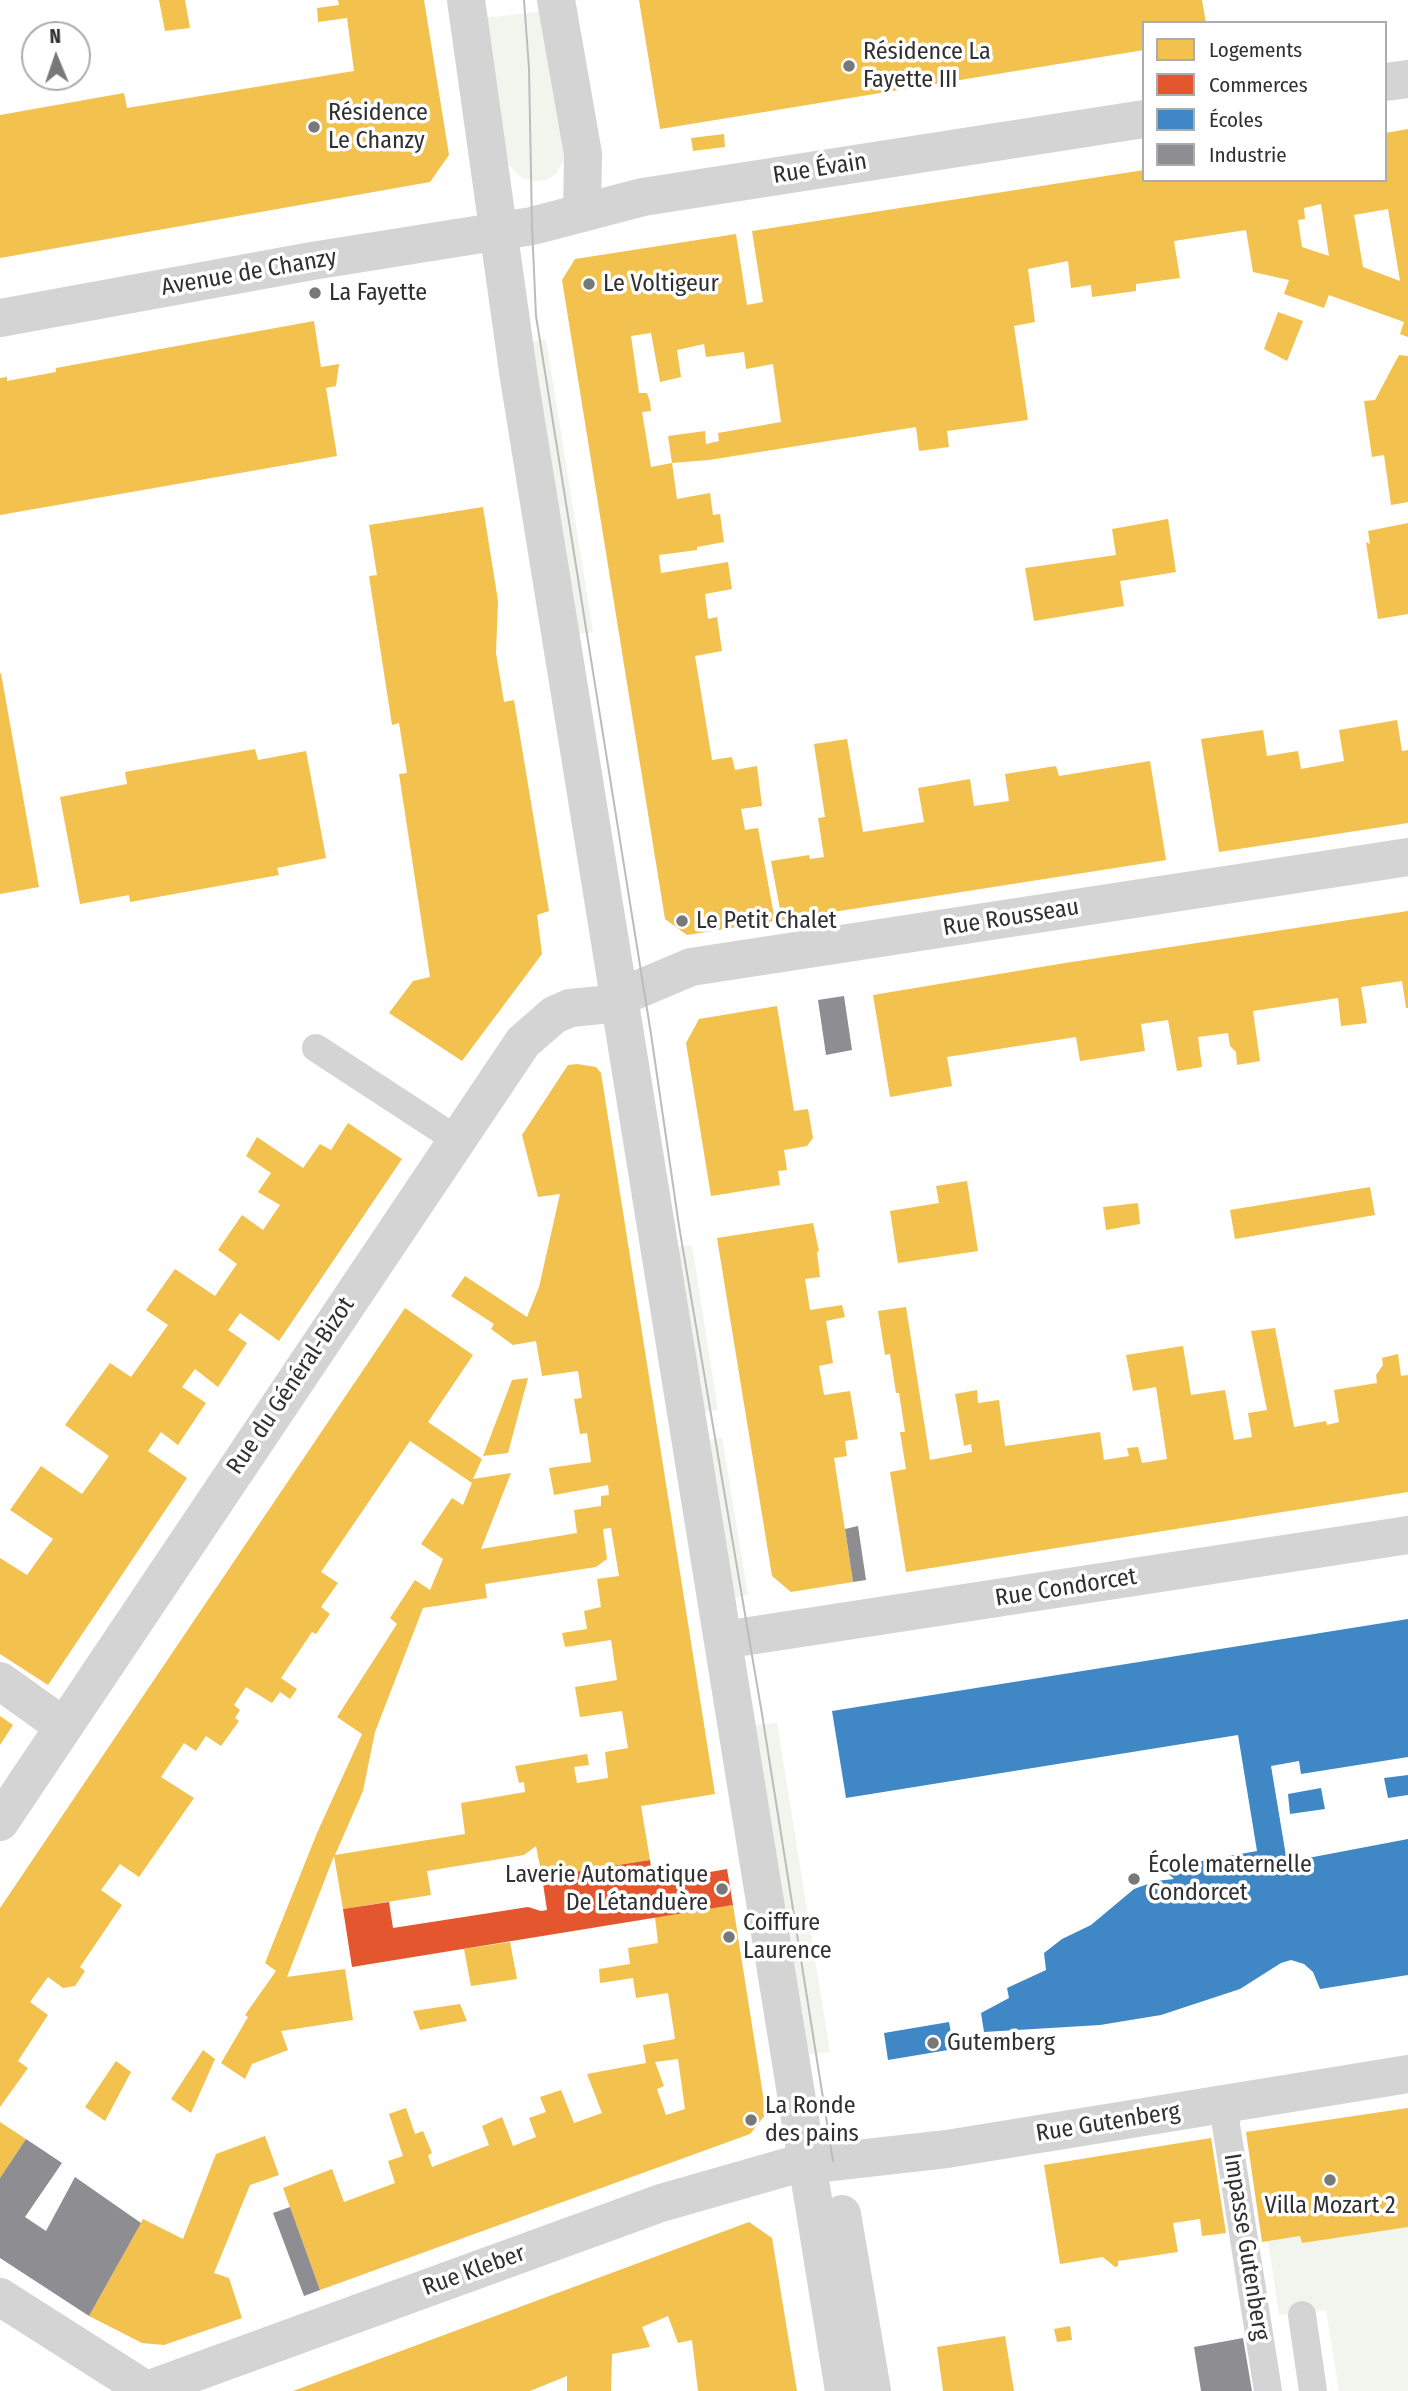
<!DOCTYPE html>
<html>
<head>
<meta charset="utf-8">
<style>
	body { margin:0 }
	#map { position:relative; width:1408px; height:2391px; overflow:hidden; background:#fff; font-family:"Fira Sans Condensed",sans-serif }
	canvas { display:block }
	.legend { position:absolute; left:1142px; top:21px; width:245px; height:161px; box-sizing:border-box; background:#fff; border:2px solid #acacac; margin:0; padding:9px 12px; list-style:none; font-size:21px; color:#303030 }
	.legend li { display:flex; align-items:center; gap:14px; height:35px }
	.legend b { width:35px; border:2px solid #acacac }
	.north { position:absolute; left:21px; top:21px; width:70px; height:70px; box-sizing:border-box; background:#fff; border:2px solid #acacac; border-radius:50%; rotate:358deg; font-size:19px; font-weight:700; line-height:28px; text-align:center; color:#303030 }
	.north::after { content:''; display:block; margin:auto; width:24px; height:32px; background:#787878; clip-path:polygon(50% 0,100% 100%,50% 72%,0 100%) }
</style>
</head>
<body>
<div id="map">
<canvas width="1408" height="2391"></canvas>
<ul class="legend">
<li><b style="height:19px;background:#f2c14e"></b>Logements</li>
<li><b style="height:19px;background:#e4572e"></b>Commerces</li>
<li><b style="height:19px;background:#3f88c5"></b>Écoles</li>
<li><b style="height:19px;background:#8d8d92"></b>Industrie</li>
</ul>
<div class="north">N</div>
</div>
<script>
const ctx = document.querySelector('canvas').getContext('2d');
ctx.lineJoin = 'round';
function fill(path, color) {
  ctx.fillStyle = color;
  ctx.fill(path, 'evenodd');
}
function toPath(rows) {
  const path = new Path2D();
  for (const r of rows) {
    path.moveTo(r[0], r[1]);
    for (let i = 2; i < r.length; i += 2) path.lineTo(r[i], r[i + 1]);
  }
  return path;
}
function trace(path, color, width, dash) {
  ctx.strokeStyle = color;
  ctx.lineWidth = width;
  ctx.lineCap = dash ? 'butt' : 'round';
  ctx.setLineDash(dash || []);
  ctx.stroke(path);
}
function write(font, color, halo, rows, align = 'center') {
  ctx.font = font + ' "Fira Sans Condensed",sans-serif';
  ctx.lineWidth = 7;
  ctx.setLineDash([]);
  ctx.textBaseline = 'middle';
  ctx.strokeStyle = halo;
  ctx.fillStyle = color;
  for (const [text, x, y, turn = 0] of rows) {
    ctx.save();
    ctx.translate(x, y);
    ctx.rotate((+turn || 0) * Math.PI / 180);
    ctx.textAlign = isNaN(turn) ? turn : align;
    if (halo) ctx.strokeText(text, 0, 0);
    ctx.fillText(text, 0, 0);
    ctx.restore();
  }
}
const green = toPath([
	[544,11,565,158,556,174,546,180,534,181,522,178,508,164,484,18],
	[546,339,593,632,575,635,529,342],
	[692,1245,718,1410,699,1414,674,1247],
	[722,1437,748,1595,730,1599,704,1441],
	[777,1723,830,2052,803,2055,751,1725],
	[1408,2227,1408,2391,1339,2391,1326,2310,1279,2315,1268,2241,1300,2236,1302,2243]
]);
const homes = toPath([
	[159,0,185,0,190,28,165,31],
	[338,0,424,0,449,155,430,182,0,258,0,115,124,93,127,108,354,71,347,18,318,22,317,8,339,5],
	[639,0,1202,0,1206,23,1144,23,1144,50,660,129],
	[1408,129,1408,337,1400,334,1404,322,1329,295,1324,308,1284,294,1289,280,1253,272,1246,230,1174,241,1180,278,1136,284,1136,291,1092,297,1091,285,1071,288,1068,261,1028,269,1035,322,1014,326,1028,420,947,431,949,447,919,451,916,427,709,460,672,463,668,436,705,431,706,444,719,441,718,433,781,422,773,364,746,369,744,352,706,357,704,344,677,350,681,377,660,382,651,333,631,336,639,393,647,393,650,402,651,411,642,412,651,467,672,463,677,499,710,493,713,515,720,514,724,542,697,547,697,550,659,555,661,573,728,562,732,589,705,594,708,619,717,617,722,651,695,656,712,760,732,757,735,770,757,766,762,806,741,809,745,830,758,828,775,921,687,935,665,919,562,280,575,259,736,234,747,305,763,302,752,231,1144,170,1144,180,1385,180,1385,133],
	[1321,204,1329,256,1302,247,1298,220,1305,219,1304,208],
	[1388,209,1400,281,1363,267,1354,215],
	[724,134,725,147,693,151,691,138],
	[1278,312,1303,321,1287,361,1264,349],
	[314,321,321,367,339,364,336,386,326,388,337,456,0,515,0,378,7,377,7,381,56,372,56,368],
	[1399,355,1408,356,1408,502,1391,505,1384,455,1372,457,1364,401,1375,400],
	[483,507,498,601,496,653,504,702,514,700,549,911,537,915,542,954,462,1061,389,1013,413,981,430,977,399,774,407,773,399,723,392,725,369,576,377,575,369,525],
	[1168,519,1176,572,1120,581,1124,606,1034,621,1025,568,1116,555,1112,529],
	[1408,523,1408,614,1378,619,1366,542,1370,544,1368,531],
	[1,673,39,887,0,894,0,674],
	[1397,720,1402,751,1408,750,1408,823,1219,852,1201,739,1263,730,1267,756,1298,751,1301,769,1344,761,1339,730],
	[847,739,863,832,924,822,918,788,970,779,974,806,1009,801,1005,774,1056,766,1059,776,1150,761,1166,860,782,920,771,861,809,855,810,859,824,857,818,818,825,817,814,744],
	[255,749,258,760,306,751,326,858,277,868,279,875,130,902,129,895,80,904,60,797,127,784,125,772],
	[1408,911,1408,1008,1406,1008,1402,981,1361,987,1367,1023,1341,1026,1338,998,1253,1011,1260,1061,1237,1065,1236,1052,1230,1046,1228,1033,1198,1037,1202,1067,1177,1071,1168,1020,1141,1024,1145,1051,1080,1061,1076,1037,947,1057,952,1086,890,1097,873,995,1065,963],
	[777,1006,794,1111,808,1109,813,1138,807,1146,784,1150,787,1170,778,1171,780,1185,711,1196,686,1043,699,1019],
	[577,1064,596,1067,601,1073,715,1794,641,1806,650,1860,542,1877,536,1846,524,1855,427,1871,431,1895,343,1909,334,1856,287,1977,345,1969,353,2020,281,2031,288,2050,252,2064,245,2079,221,2063,248,2017,245,2015,276,1971,265,1963,317,1833,362,1734,337,1717,397,1624,390,1618,415,1580,430,1590,443,1559,421,1544,452,1498,463,1505,472,1483,410,1441,321,1572,338,1583,321,1607,330,1614,316,1634,312,1632,281,1678,297,1689,290,1699,280,1692,272,1703,246,1687,234,1705,240,1710,235,1718,239,1721,221,1746,206,1736,196,1751,184,1743,161,1777,194,1798,139,1877,120,1864,101,1890,122,1905,80,1967,85,1971,75,1986,63,1988,48,1977,30,2002,48,2015,18,2061,28,2068,0,2107,0,1908,405,1308,473,1355,428,1422,482,1459,473,1479,511,1473,481,1549,577,1533,574,1510,601,1506,601,1496,609,1495,608,1485,554,1495,549,1468,591,1462,587,1433,580,1434,574,1399,582,1398,578,1371,542,1376,536,1341,513,1345,491,1329,494,1324,451,1296,465,1276,527,1317,539,1287,560,1194,538,1197,522,1135,568,1065],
	[611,1528,619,1576,597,1579,601,1607,584,1611,587,1629,562,1633,565,1647,611,1640,617,1680,575,1687,580,1717,622,1711,628,1748,605,1752,608,1778,577,1783,574,1767,589,1765,587,1754,515,1766,519,1783,524,1782,525,1792,461,1803,465,1834,335,1855,363,1791,375,1732,423,1608,487,1598,485,1584,596,1567,607,1559,603,1529],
	[348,1123,402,1159,279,1341,240,1313,228,1330,247,1343,218,1387,195,1369,182,1387,206,1403,178,1445,161,1432,148,1451,187,1478,48,1685,0,1654,0,1558,27,1575,53,1539,10,1510,41,1466,82,1494,109,1456,65,1425,110,1363,131,1377,168,1325,146,1310,175,1269,215,1296,237,1264,218,1250,242,1215,263,1230,280,1205,258,1192,271,1173,246,1156,257,1137,303,1168,320,1144,331,1150],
	[967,1181,978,1251,898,1263,890,1211,939,1203,936,1186],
	[1370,1187,1375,1215,1235,1239,1230,1210],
	[1138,1203,1140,1224,1106,1230,1103,1207],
	[813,1223,819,1251,817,1252,820,1277,805,1279,810,1310,842,1305,845,1317,826,1321,833,1363,819,1366,824,1395,850,1391,858,1439,845,1441,847,1456,834,1458,853,1582,791,1592,772,1576,717,1238],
	[906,1307,930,1460,972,1452,971,1444,964,1446,955,1394,977,1390,978,1403,999,1400,1005,1446,1100,1432,1104,1460,1129,1456,1127,1448,1138,1447,1142,1463,1167,1459,1156,1387,1133,1391,1126,1355,1183,1346,1191,1395,1225,1390,1234,1440,1252,1437,1248,1413,1267,1410,1251,1331,1275,1328,1294,1427,1326,1421,1327,1425,1339,1422,1334,1390,1377,1383,1376,1375,1383,1365,1382,1358,1398,1354,1401,1376,1408,1375,1408,1492,906,1572,890,1472,906,1469,900,1432,905,1432,899,1393,896,1393,890,1354,885,1355,878,1311],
	[528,1378,508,1453,483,1456,512,1380],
	[0,1716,13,1725,0,1745],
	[733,1905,766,2114,750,2134,320,2290,283,2188,332,2169,344,2202,395,2183,388,2161,403,2156,389,2114,406,2108,415,2134,423,2131,432,2153,428,2155,432,2167,489,2145,482,2126,502,2117,513,2146,536,2137,529,2118,546,2112,540,2097,561,2090,574,2123,602,2113,587,2074,646,2063,643,2045,675,2039,668,1993,636,1998,633,1978,600,1983,599,1969,630,1964,628,1948,658,1943,655,1917],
	[678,2059,685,2109,666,2115,657,2089,664,2086,655,2062],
	[510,1942,517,1979,471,1986,464,1949],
	[460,2004,467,2021,420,2030,413,2011],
	[203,2050,215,2059,191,2113,171,2099],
	[116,2061,131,2072,105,2121,85,2107],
	[1408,2108,1408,2227,1302,2243,1300,2236,1262,2242,1246,2132],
	[0,2122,26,2139,0,2178],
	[265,2136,279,2175,250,2185,214,2273,229,2278,242,2318,164,2345,142,2343,89,2316,143,2219,183,2239,216,2154],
	[1211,2138,1226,2233,1202,2236,1200,2219,1173,2223,1178,2252,1118,2261,1118,2266,1115,2267,1103,2257,1060,2264,1044,2165],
	[749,2222,772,2238,797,2391,698,2391,692,2340,678,2343,668,2316,642,2327,650,2347,612,2354,611,2391,567,2391,567,2376,530,2391,293,2391],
	[1070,2326,1072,2340,1057,2342,1054,2329],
	[1005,2336,1014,2391,943,2391,937,2347]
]);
const shops = toPath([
	[650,1860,653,1882,727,1869,733,1905,352,1967,343,1909,389,1902,393,1928,528,1907,541,1911,547,1910,542,1877]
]);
const schools = toPath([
	[1408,1619,1408,1757,1301,1774,1299,1761,1271,1766,1287,1862,1408,1839,1408,1975,1320,1989,1313,1972,1304,1964,1291,1960,1281,1963,1240,1989,1161,2015,1100,2025,984,2032,981,2013,1009,1998,1007,1988,1046,1970,1044,1953,1062,1939,1091,1925,1134,1889,1156,1881,1174,1879,1162,1868,1257,1851,1238,1735,846,1798,832,1711],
	[1408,1775,1408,1795,1388,1798,1384,1778],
	[1321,1788,1325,1809,1290,1814,1288,1794],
	[949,2022,954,2049,888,2060,884,2033]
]);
const industry = toPath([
	[844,996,852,1050,826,1055,818,1000],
	[858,1526,866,1580,853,1582,845,1529],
	[26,2139,62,2163,25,2217,46,2231,75,2177,141,2223,89,2316,0,2258,0,2178],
	[290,2207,320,2290,304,2296,273,2213],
	[1243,2338,1252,2391,1201,2391,1194,2347]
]);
const service = toPath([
	[316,1048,457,1140],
	[1227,2103,1226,2125,1268,2391],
	[1302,2315,1313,2391]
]);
const minor = toPath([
	[466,0,519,378,844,2391],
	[556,0,583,154,582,213],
	[1385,82,1408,79],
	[0,318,312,261,532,226,643,197,1144,119],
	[723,1640,1408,1535],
	[0,1681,63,1726],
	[0,1822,523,1042,554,1015,570,1008,601,1005,691,967,1408,857],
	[842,2214,872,2391],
	[0,2297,146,2390],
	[144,2391,661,2203,787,2167,947,2149,1408,2074]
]);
const tram = toPath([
	[524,0,529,68,532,226,536,316,651,1034,679,1226,762,1714,833,2161]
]);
const markers = [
	[849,66,7,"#787878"],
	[314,127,7,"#787878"],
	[589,284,7,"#787878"],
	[315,293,7,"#787878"],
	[682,921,7,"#787878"],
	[1134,1879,7,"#787878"],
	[722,1889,7,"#787878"],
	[729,1937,7,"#787878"],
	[933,2043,7,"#787878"],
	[751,2120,7,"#787878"],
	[1330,2180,7,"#787878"]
];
const poiNames = [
	["Résidence La",863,52],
	["Fayette III",863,80],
	["Résidence",328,113],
	["Le Chanzy",328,141],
	["Le Voltigeur",603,284],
	["La Fayette",329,293],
	["Le Petit Chalet",696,921],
	["École maternelle",1148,1865],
	["Condorcet",1148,1893],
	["Laverie Automatique",708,1875,"right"],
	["De Létanduère",708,1903,"right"],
	["Coiffure",743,1923],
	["Laurence",743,1951],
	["Gutemberg",947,2043],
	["La Ronde",765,2106],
	["des pains",765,2134],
	["Villa Mozart 2",1330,2206,"center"]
];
const streetNames = [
	["Rue Évain",820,169,-9],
	["Avenue de Chanzy",249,273,-10],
	["Rue Rousseau",1011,918,-9],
	["Rue du Général-Bizot",291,1386,-56],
	["Rue Condorcet",1066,1588,-9],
	["Rue Gutenberg",1108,2123,-9],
	["Impasse Gutenberg",1246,2247,81],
	["Rue Kleber",474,2271,-20]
];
fill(green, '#f1f5ed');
fill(homes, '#f2c14e');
fill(shops, '#e4572e');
fill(schools, '#3f88c5');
fill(industry, '#8d8d92');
trace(service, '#d4d4d4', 28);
trace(minor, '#d4d4d4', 38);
trace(tram, '#bcbcbc', 2);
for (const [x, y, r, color] of markers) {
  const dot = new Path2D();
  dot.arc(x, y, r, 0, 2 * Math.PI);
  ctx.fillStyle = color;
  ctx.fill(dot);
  trace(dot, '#fff', 2.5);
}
write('24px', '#303030', '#fff', poiNames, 'left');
write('24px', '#303030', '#fff', streetNames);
</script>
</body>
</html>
